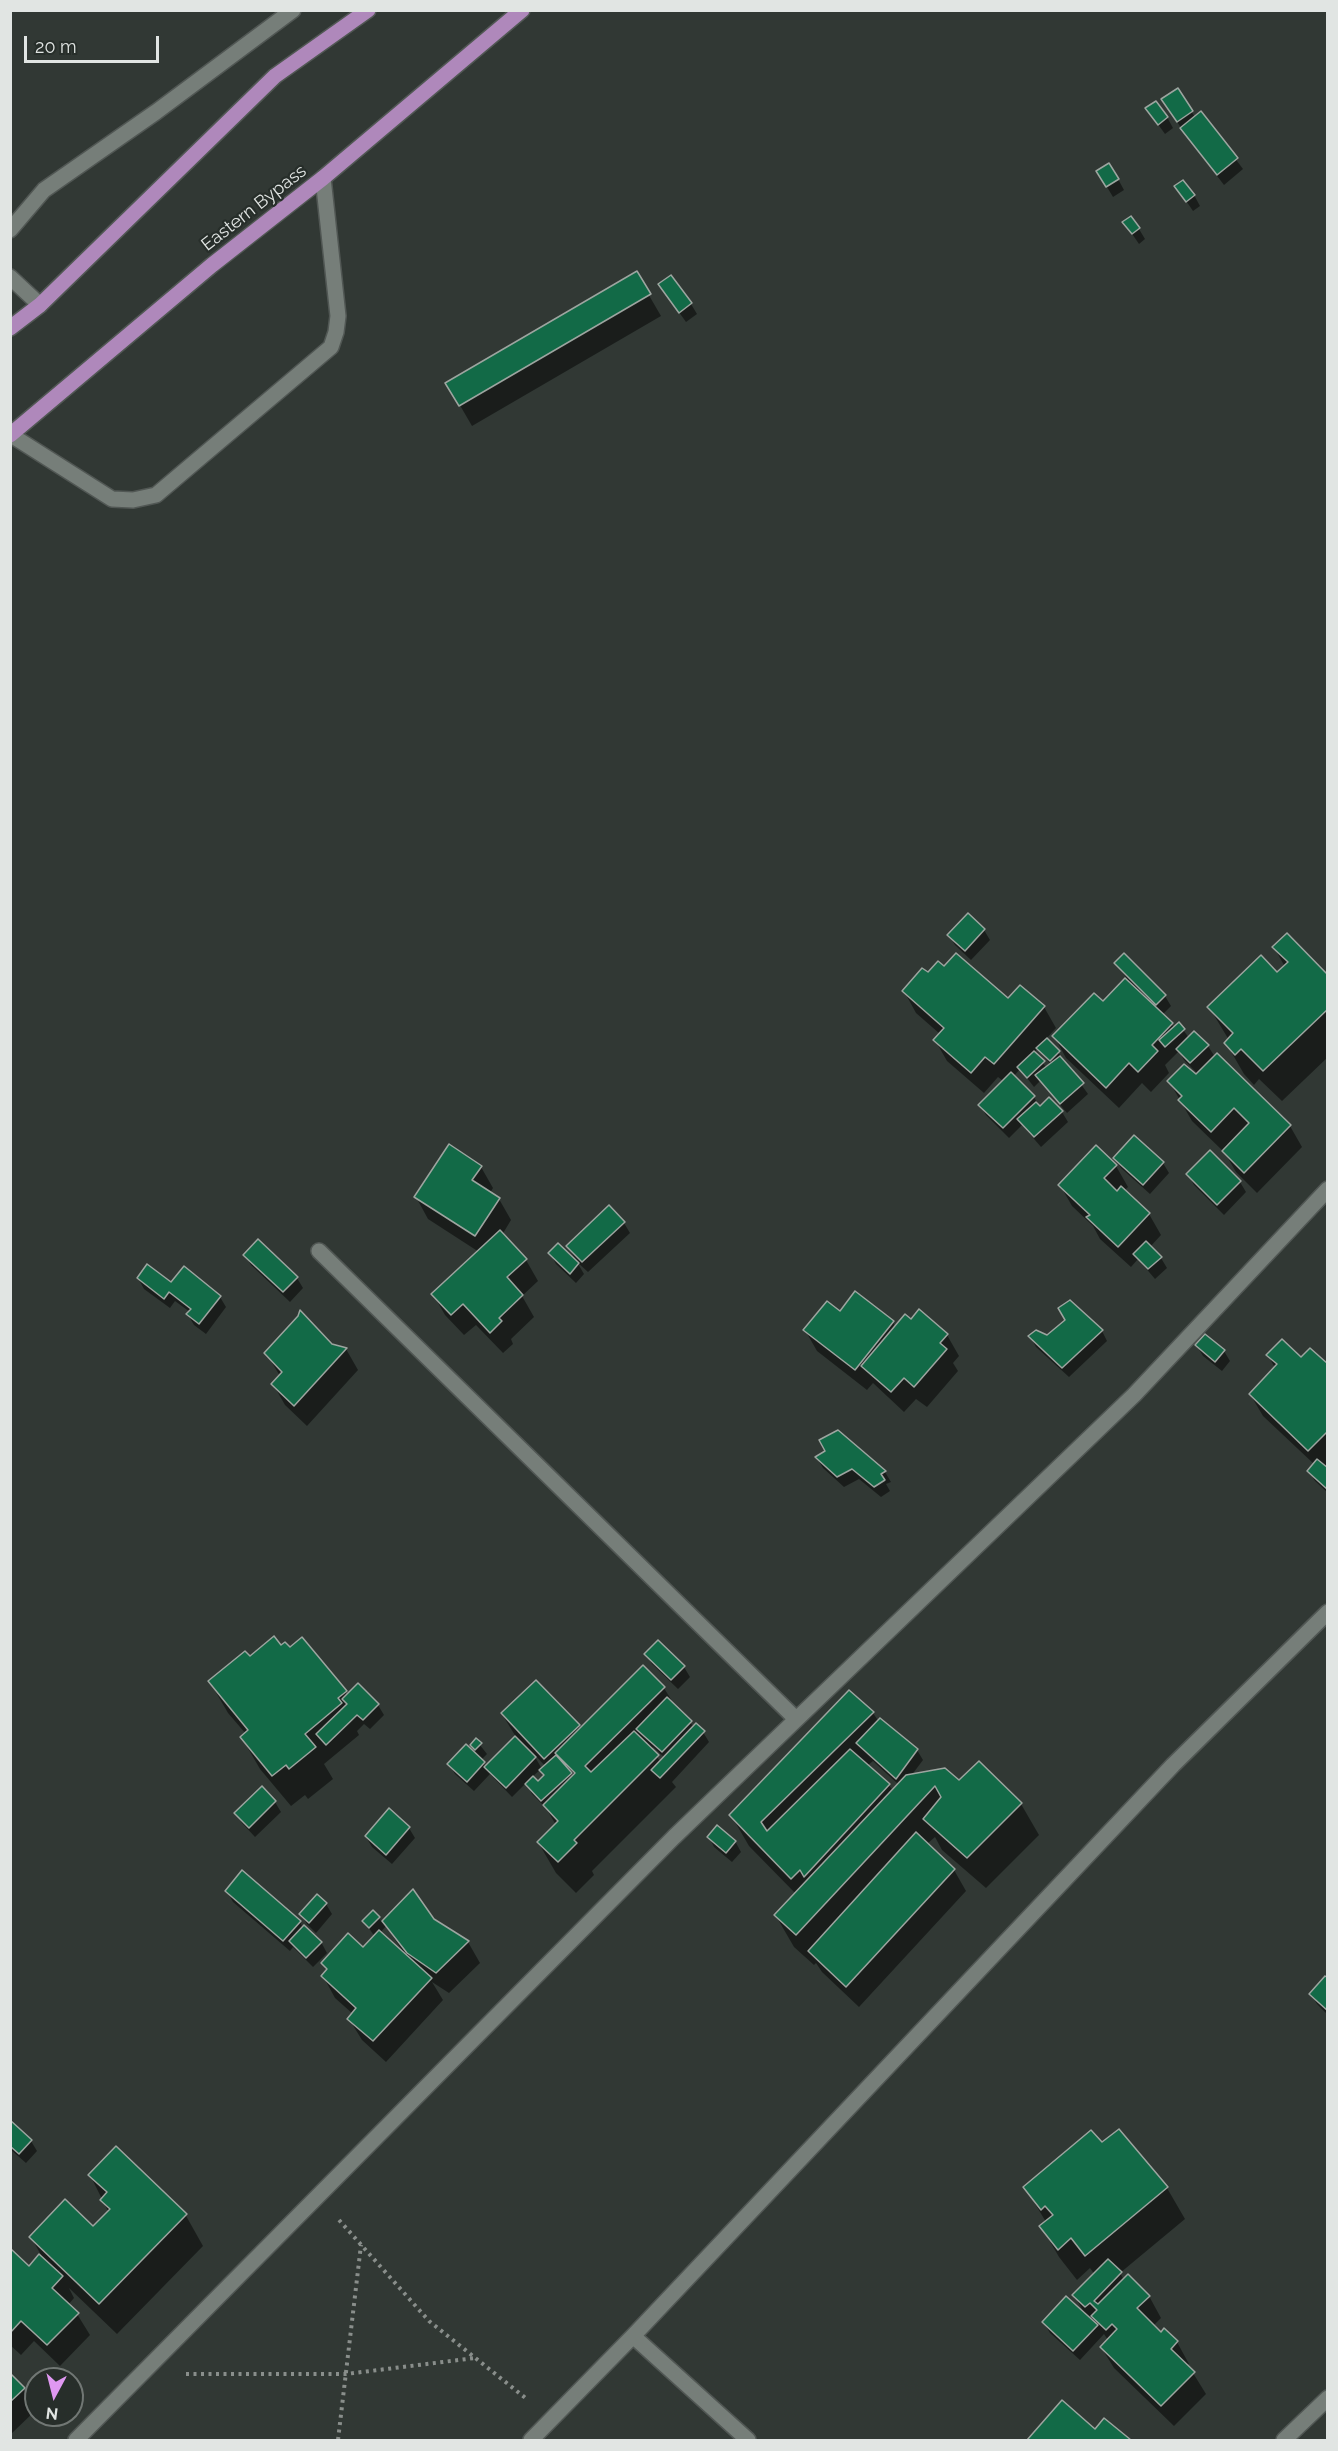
<!DOCTYPE html>
<html>
<head>
<meta charset="utf-8">
<style>
	body { margin:0 }
	#map { position:relative; width:1338px; height:2451px; overflow:hidden; background:#313834; font-family:Raleway,sans-serif }
	canvas { display:block }
	.frame { position:absolute; inset:0; border:12px solid #e1e5e3; pointer-events:none }
	.north { position:absolute; left:24px; top:2367px; width:60px; height:60px; box-sizing:border-box; background:#272e2a; border:2px solid #717774; border-radius:50%; rotate:187deg; font-size:16px; font-weight:700; line-height:24px; text-align:center; color:#e1e5e3 }
	.north::after { content:''; display:block; margin:auto; width:21px; height:27px; background:#df98f1; clip-path:polygon(50% 0,100% 100%,50% 72%,0 100%) }
	.scale { position:absolute; left:24px; top:36px; width:135px; height:27px; box-sizing:border-box; border:3px solid #e1e5e3; border-top:0; padding-left:8px; font-size:18px; line-height:21px; white-space:nowrap; color:#e1e5e3; -webkit-text-stroke:4px #272e2a; paint-order:stroke }
</style>
</head>
<body>
<div id="map">
<canvas width="1338" height="2451"></canvas>
<div class="frame"></div>
<div class="north">N</div>
<div class="scale">20 m</div>
</div>
<script>
const ctx = document.querySelector('canvas').getContext('2d');
ctx.lineJoin = 'round';
function fill(path, color) {
  ctx.fillStyle = color;
  ctx.fill(path, 'evenodd');
}
function toPath(rows) {
  const path = new Path2D();
  for (const r of rows) {
    path.moveTo(r[0], r[1]);
    for (let i = 2; i < r.length; i += 2) path.lineTo(r[i], r[i + 1]);
  }
  return path;
}
function trace(path, color, width, dash) {
  ctx.strokeStyle = color;
  ctx.lineWidth = width;
  ctx.lineCap = dash ? 'butt' : 'round';
  ctx.setLineDash(dash || []);
  ctx.stroke(path);
}
function write(font, color, halo, rows, align = 'center') {
  ctx.font = font + ' Raleway,sans-serif';
  ctx.lineWidth = 4.5;
  ctx.setLineDash([]);
  ctx.textBaseline = 'middle';
  ctx.strokeStyle = halo;
  ctx.fillStyle = color;
  for (const [text, x, y, turn = 0] of rows) {
    ctx.save();
    ctx.translate(x, y);
    ctx.rotate((+turn || 0) * Math.PI / 180);
    ctx.textAlign = isNaN(turn) ? turn : align;
    if (halo) ctx.strokeText(text, 0, 0);
    ctx.fillText(text, 0, 0);
    ctx.restore();
  }
}
const shadow = toPath([
	[1177,90,1195,117,1201,113,1243,169,1224,185,1188,138,1169,110],
	[1147,109,1167,117,1173,128,1165,134],
	[1098,172,1118,179,1124,190,1113,197],
	[1176,186,1194,195,1200,206,1193,211],
	[1124,222,1139,229,1145,239,1139,244],
	[636,273,661,316,472,426,447,383],
	[666,294,691,304,697,314,686,322],
	[969,915,984,930,990,940,971,960,955,945,949,935],
	[1274,947,1328,977,1328,1057,1282,1101,1259,1079,1254,1085,1244,1074,1226,1043,1229,1040,1209,1007,1277,974,1285,967],
	[1116,963,1165,996,1171,1006,1162,1015,1175,1028,1179,1024,1189,1038,1208,1046,1215,1057,1217,1055,1290,1126,1302,1147,1257,1193,1236,1172,1225,1153,1192,1121,1169,1081,1196,1076,1198,1074,1184,1060,1179,1051,1165,1065,1169,1073,1151,1092,1142,1083,1119,1108,1066,1058,1054,1036,1103,1003,1127,979],
	[904,991,1008,1000,1044,1007,1056,1028,1046,1039,1058,1052,1088,1094,1067,1113,1040,1081,1034,1087,1020,1069,1013,1077,1034,1097,1040,1108,1062,1112,1068,1122,1041,1147,1022,1125,1009,1138,986,1115,980,1105,1003,1081,998,1077,984,1093,947,1061,935,1040,940,1034,916,1013],
	[1038,1048,1051,1065,1047,1068,1034,1053],
	[1115,1158,1163,1163,1169,1173,1150,1194,1121,1168],
	[1116,1166,1128,1187,1124,1191,1149,1214,1161,1235,1150,1247,1161,1258,1167,1268,1155,1279,1138,1259,1131,1267,1100,1239,1093,1226,1072,1206,1060,1185],
	[481,1167,493,1188,490,1193,499,1199,511,1220,502,1235,526,1260,538,1281,522,1296,534,1317,511,1339,513,1344,503,1353,476,1325,464,1335,445,1315,433,1294,479,1252,428,1219,416,1197],
	[1188,1174,1240,1182,1246,1192,1224,1215,1194,1185],
	[624,1223,630,1233,588,1272,577,1262,584,1274,576,1283,556,1264,550,1253,576,1260,567,1246],
	[245,1255,297,1278,303,1288,290,1302,251,1265],
	[138,1278,220,1297,226,1307,206,1334,194,1325,188,1315,190,1312,175,1301,170,1308,144,1289],
	[840,1313,893,1322,896,1328,947,1335,959,1356,953,1363,958,1371,927,1407,916,1399,904,1412,873,1383,867,1390,817,1351,805,1330],
	[1102,1331,1107,1341,1069,1377,1036,1347,1030,1336],
	[331,1345,346,1349,358,1370,307,1426,285,1405,273,1384,280,1376,266,1353],
	[1197,1346,1224,1351,1230,1361,1222,1371,1203,1356],
	[1268,1355,1301,1359,1328,1366,1328,1464,1324,1468,1328,1471,1328,1493,1315,1481,1309,1471,1315,1465,1263,1416,1250,1394,1275,1368],
	[838,1432,885,1472,891,1482,886,1484,890,1491,881,1497,859,1479,844,1487,823,1468,817,1458,827,1452],
	[281,1647,345,1692,348,1696,378,1705,384,1715,370,1729,364,1724,357,1731,359,1735,324,1764,333,1779,308,1799,305,1795,291,1806,260,1769,242,1738,246,1734,228,1713,210,1682,250,1658],
	[646,1654,684,1667,690,1677,678,1689,652,1664],
	[664,1688,675,1706,694,1727,703,1732,709,1742,672,1782,676,1787,592,1871,594,1875,576,1893,556,1873,538,1842,556,1825,546,1808,532,1794,526,1783,512,1797,490,1774,474,1791,455,1774,449,1764,478,1757,472,1745,476,1740,487,1754,481,1760,486,1767,516,1737,502,1714,579,1726,580,1730],
	[653,1747,665,1758,661,1762,651,1750],
	[536,1756,545,1766,542,1769,535,1757],
	[541,1769,545,1776,538,1784,532,1777],
	[873,1713,879,1722,917,1750,923,1760,911,1776,959,1782,1021,1804,1039,1835,986,1888,942,1850,935,1837,927,1844,954,1870,966,1891,859,2007,822,1972,816,1963,814,1965,794,1947,776,1916,796,1894,749,1846,731,1815],
	[873,1761,899,1785,893,1791,889,1785,867,1766],
	[275,1802,281,1812,255,1837,242,1823,236,1813],
	[409,1828,415,1838,392,1864,372,1847,366,1837],
	[709,1837,735,1841,741,1852,732,1862,714,1847],
	[227,1891,300,1922,303,1928,321,1942,327,1953,313,1967,293,1947,290,1951,233,1902],
	[413,1892,432,1920,468,1942,480,1963,449,1993,432,1982,443,2000,386,2062,362,2040,349,2019,353,2014,335,1998,323,1976,327,1971,323,1964,363,1949,375,1937,364,1921,379,1918,382,1923],
	[386,1926,402,1950,401,1951,380,1933],
	[317,1896,326,1904,332,1914,316,1933,307,1924,301,1914],
	[1328,1980,1328,2015,1317,2004,1311,1994],
	[10,2122,31,2141,37,2151,26,2163,10,2149],
	[1119,2131,1167,2188,1185,2219,1120,2273,1124,2280,1149,2296,1161,2318,1153,2326,1161,2334,1177,2342,1189,2364,1186,2366,1193,2373,1206,2394,1174,2426,1114,2368,1101,2347,1108,2340,1104,2334,1080,2360,1050,2333,1044,2323,1085,2314,1074,2295,1095,2275,1090,2268,1077,2280,1059,2257,1041,2226,1046,2222,1025,2187,1102,2144],
	[90,2175,185,2214,203,2246,117,2334,69,2288,74,2298,68,2305,77,2314,90,2335,60,2366,34,2341,21,2355,10,2345,10,2252,29,2268,41,2255,31,2237,93,2228,108,2211],
	[10,2376,23,2389,36,2410,10,2435],
	[1062,2402,1095,2431,1104,2420,1129,2440,1029,2440]
]);
const building = toPath([
	[1178,88,1193,111,1177,122,1161,99,1178,88],
	[1156,101,1168,117,1158,125,1145,108,1156,101],
	[1201,111,1238,158,1217,175,1180,128,1201,111],
	[1109,163,1119,179,1106,187,1096,171,1109,163],
	[1183,180,1195,195,1186,202,1174,186,1183,180],
	[1131,216,1140,228,1132,234,1122,222,1131,216],
	[637,271,651,294,459,406,445,383,637,271],
	[671,275,692,303,679,313,658,284,671,275],
	[968,913,985,929,965,951,947,935,968,913],
	[1287,933,1328,975,1328,1009,1263,1071,1241,1049,1235,1055,1224,1043,1233,1033,1207,1007,1261,955,1277,972,1288,962,1272,947,1287,933],
	[956,953,1008,998,1020,985,1045,1006,994,1064,985,1057,971,1073,933,1040,944,1028,902,991,922,968,928,972,938,961,944,966,956,953],
	[1124,953,1166,995,1156,1005,1114,963,1124,953],
	[1125,978,1173,1023,1152,1045,1158,1051,1138,1072,1129,1063,1106,1088,1052,1036,1094,993,1103,1001,1125,978],
	[1179,1022,1185,1029,1165,1047,1159,1040,1179,1022],
	[1194,1031,1209,1045,1190,1063,1176,1049,1194,1031],
	[1047,1038,1060,1051,1050,1061,1036,1048,1047,1038],
	[1034,1051,1045,1061,1027,1078,1017,1067,1034,1051],
	[1217,1053,1291,1125,1244,1173,1222,1151,1249,1123,1234,1108,1211,1132,1178,1100,1182,1096,1167,1081,1184,1064,1196,1074,1217,1053],
	[1060,1056,1084,1083,1060,1104,1035,1075,1060,1056],
	[1011,1072,1035,1096,1003,1128,978,1105,1011,1072],
	[1049,1097,1063,1111,1034,1137,1017,1119,1036,1102,1040,1106,1049,1097],
	[1134,1135,1164,1162,1143,1185,1113,1158,1134,1135],
	[449,1144,482,1166,472,1180,500,1198,475,1236,414,1197,449,1144],
	[1096,1145,1117,1165,1104,1178,1117,1191,1121,1186,1150,1213,1118,1247,1086,1217,1090,1215,1058,1185,1096,1145],
	[1210,1150,1241,1181,1217,1205,1186,1174,1210,1150],
	[609,1205,625,1222,582,1262,566,1246,609,1205],
	[500,1230,527,1259,507,1277,523,1295,499,1318,502,1321,490,1333,463,1304,451,1315,431,1294,500,1230],
	[258,1239,298,1277,283,1292,243,1255,258,1239],
	[1146,1241,1162,1257,1148,1269,1133,1254,1146,1241],
	[558,1243,579,1263,570,1274,548,1253,558,1243],
	[147,1264,171,1282,184,1266,221,1296,199,1324,186,1314,191,1309,169,1292,164,1299,137,1278,147,1264],
	[855,1291,894,1321,855,1370,803,1330,827,1301,840,1311,855,1291],
	[1070,1300,1103,1330,1062,1368,1028,1336,1036,1330,1047,1335,1065,1320,1058,1308,1070,1300],
	[919,1309,948,1334,940,1343,947,1349,914,1387,904,1378,891,1392,861,1366,905,1314,911,1319,919,1309],
	[300,1310,332,1344,347,1348,294,1406,271,1384,282,1372,264,1353,298,1316,300,1310],
	[1205,1334,1225,1350,1215,1362,1195,1345,1205,1334],
	[1282,1339,1301,1357,1310,1348,1328,1364,1328,1431,1308,1451,1249,1394,1277,1364,1266,1355,1282,1339],
	[838,1430,886,1471,881,1474,885,1480,874,1487,852,1469,837,1477,815,1457,825,1451,819,1440,838,1430],
	[1317,1459,1328,1468,1328,1490,1307,1471,1317,1459],
	[274,1636,281,1645,285,1642,290,1647,302,1637,347,1691,338,1698,342,1703,305,1734,316,1747,289,1769,286,1765,272,1776,240,1737,248,1730,208,1681,245,1651,250,1656,274,1636],
	[658,1640,685,1666,671,1680,644,1654,658,1640],
	[643,1665,665,1687,585,1766,591,1772,634,1731,659,1755,574,1840,577,1843,558,1862,537,1842,558,1821,543,1805,575,1773,555,1753,643,1665],
	[536,1680,580,1725,544,1759,501,1713,536,1680],
	[358,1683,379,1704,363,1720,357,1715,326,1745,316,1734,347,1704,342,1699,358,1683],
	[849,1690,874,1712,761,1822,767,1831,850,1749,890,1784,804,1877,800,1870,791,1879,729,1815,849,1690],
	[667,1697,692,1721,662,1752,636,1729,667,1697],
	[880,1718,918,1749,896,1779,856,1743,880,1718],
	[696,1723,705,1731,660,1778,651,1770,696,1723],
	[515,1736,536,1757,506,1788,484,1767,515,1736],
	[476,1738,482,1743,475,1750,470,1745,476,1738],
	[466,1744,485,1762,467,1782,447,1764,466,1744],
	[556,1755,572,1773,541,1801,525,1784,533,1776,538,1781,544,1775,539,1770,556,1755],
	[979,1761,1022,1803,967,1858,923,1819,941,1797,935,1786,796,1935,774,1915,906,1775,945,1768,959,1780,979,1761],
	[262,1786,276,1801,249,1828,234,1813,262,1786],
	[389,1808,410,1827,386,1855,365,1836,389,1808],
	[717,1825,736,1841,726,1853,707,1837,717,1825],
	[916,1832,955,1869,846,1987,808,1951,916,1832],
	[242,1870,301,1921,283,1941,225,1891,242,1870],
	[413,1889,434,1919,469,1941,436,1973,407,1953,382,1921,413,1889],
	[317,1894,327,1903,309,1923,299,1914,317,1894],
	[373,1910,380,1917,369,1928,362,1921,373,1910],
	[304,1925,322,1942,306,1958,289,1941,304,1925],
	[379,1930,432,1978,373,2041,347,2019,356,2008,321,1976,327,1969,321,1963,348,1933,363,1947,379,1930],
	[1325,1976,1328,1978,1328,2011,1309,1994,1325,1976],
	[10,2120,32,2140,19,2154,10,2146,10,2120],
	[1119,2129,1168,2187,1085,2256,1071,2238,1058,2250,1039,2226,1053,2215,1045,2206,1041,2210,1023,2187,1091,2130,1102,2142,1119,2129],
	[116,2146,187,2214,99,2304,29,2237,65,2199,93,2226,110,2209,100,2200,107,2192,88,2175,116,2146],
	[11,2249,29,2266,39,2254,63,2276,52,2288,79,2313,47,2345,21,2321,10,2333,11,2249],
	[1108,2259,1122,2272,1094,2301,1098,2304,1128,2274,1150,2296,1137,2308,1161,2332,1164,2328,1178,2341,1171,2349,1195,2372,1161,2406,1100,2347,1117,2329,1112,2324,1106,2330,1091,2316,1097,2310,1090,2303,1085,2307,1072,2295,1108,2259],
	[1066,2296,1098,2325,1073,2351,1042,2322,1066,2296],
	[10,2373,25,2388,10,2402,10,2373],
	[1062,2400,1095,2429,1104,2418,1131,2440,1027,2440,1062,2400]
]);
const path = toPath([
	[339,2220,429,2321,528,2400],
	[186,2374,346,2374,475,2358],
	[338,2440,361,2245]
]);
const lane = toPath([
	[10,230,44,190,156,112,293,10],
	[11,435,112,499,133,500,156,495,331,347,336,332,338,316,323,178]
]);
const street = toPath([
	[10,277,40,305],
	[319,1251,796,1719],
	[633,2336,748,2440],
	[76,2440,674,1837,1134,1395,1328,1189],
	[531,2440,633,2336,1173,1765,1328,1612],
	[1284,2440,1328,2398]
]);
const primary = toPath([
	[10,328,40,305,275,76,368,10],
	[10,435,212,265,323,178,522,10]
]);
const streetNames = [
	["Eastern Bypass",254,208,-38]
];
fill(shadow, '#0007');
fill(building, '#126a47');
trace(building, '#9da5a0', 1.5);
trace(lane, '#515754', 18);
trace(street, '#515754', 18);
trace(primary, '#515754', 18);
trace(path, '#898e8b', 4, [3, 4.5]);
trace(lane, '#767e79', 15);
trace(street, '#767e79', 15);
trace(primary, '#af88bb', 15);
write('18px', '#e1e5e3', '#272e2a', streetNames);
</script>
</body>
</html>
